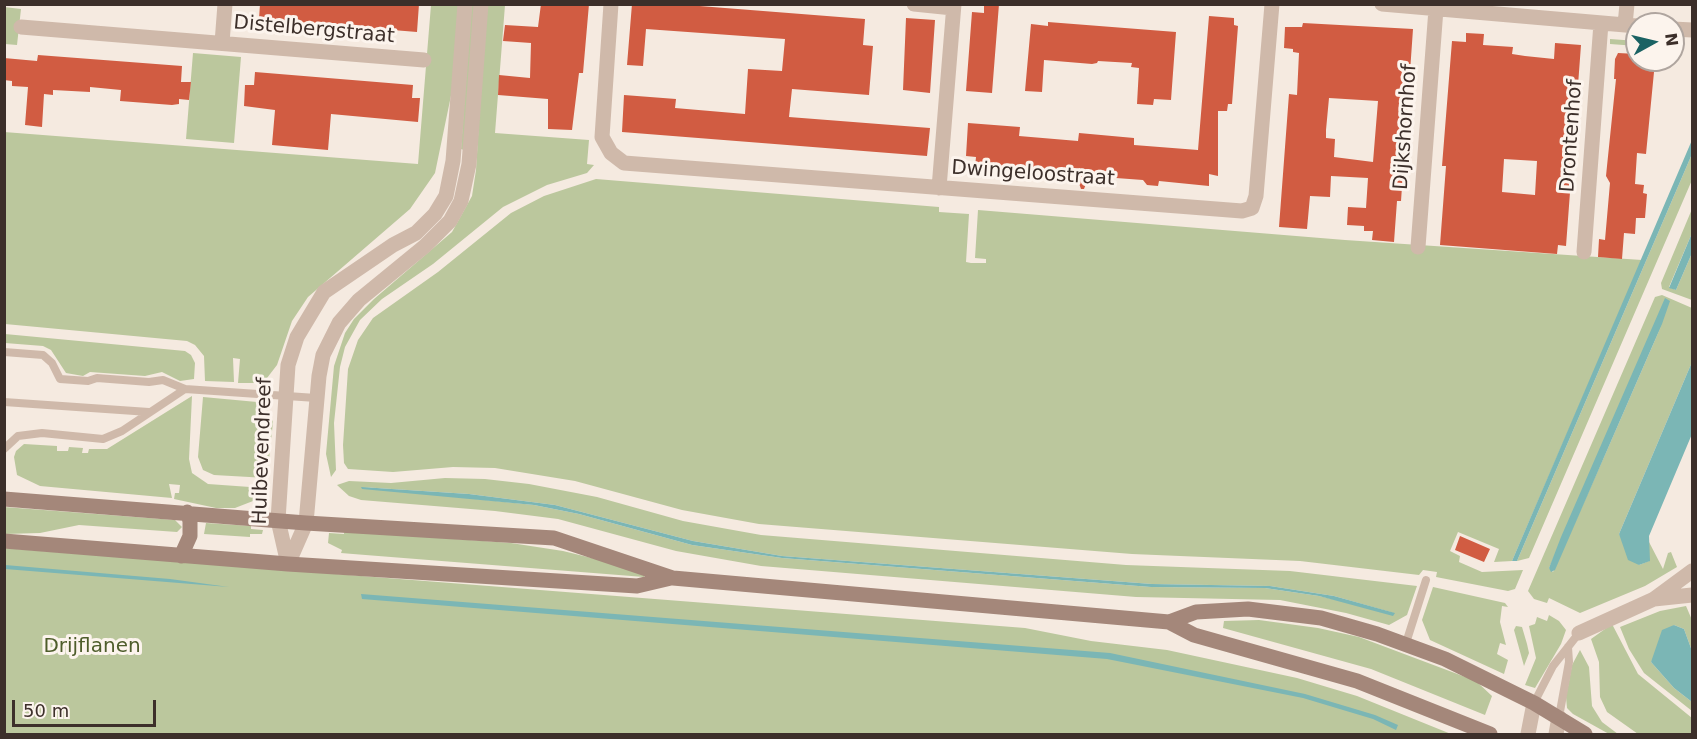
<!DOCTYPE html>
<html>
<head>
<meta charset="utf-8">
<style>
	body { margin:0 }
	#map { position:relative; width:1697px; height:739px; overflow:hidden; background:#f5eae0; font-family:"DejaVu Sans",sans-serif }
	canvas { display:block }
	.frame { position:absolute; inset:0; border:6px solid #3c2f2a; pointer-events:none }
	.north { position:absolute; left:1625px; top:12px; width:60px; height:60px; box-sizing:border-box; background:#fcf4ed; border:2px solid #afa59f; border-radius:50%; rotate:82deg; font-size:16px; font-weight:700; line-height:24px; text-align:center; color:#3c2f2a }
	.north::after { content:''; display:block; margin:auto; width:21px; height:27px; background:#1a6263; clip-path:polygon(50% 0,100% 100%,50% 72%,0 100%) }
	.scale { position:absolute; left:12px; top:700px; width:144px; height:27px; box-sizing:border-box; border:3px solid #3c2f2a; border-top:0; padding-left:8px; font-size:18px; line-height:21px; white-space:nowrap; color:#3c2f2a; -webkit-text-stroke:4px #fcf4ed; paint-order:stroke }
</style>
</head>
<body>
<div id="map">
<canvas width="1697" height="739"></canvas>
<div class="frame"></div>
<div class="north">N</div>
<div class="scale">50 m</div>
</div>
<script>
const ctx = document.querySelector('canvas').getContext('2d');
ctx.lineJoin = 'round';
function fill(path, color) {
  ctx.fillStyle = color;
  ctx.fill(path, 'evenodd');
}
function toPath(rows) {
  const path = new Path2D();
  for (const r of rows) {
    path.moveTo(r[0], r[1]);
    for (let i = 2; i < r.length; i += 2) path.lineTo(r[i], r[i + 1]);
  }
  return path;
}
function trace(path, color, width, dash) {
  ctx.strokeStyle = color;
  ctx.lineWidth = width;
  ctx.lineCap = dash ? 'butt' : 'round';
  ctx.setLineDash(dash || []);
  ctx.stroke(path);
}
function write(font, color, halo, rows, align = 'center') {
  ctx.font = font + ' "DejaVu Sans",sans-serif';
  ctx.lineWidth = 6;
  ctx.setLineDash([]);
  ctx.textBaseline = 'middle';
  ctx.strokeStyle = halo;
  ctx.fillStyle = color;
  for (const [text, x, y, turn = 0] of rows) {
    ctx.save();
    ctx.translate(x, y);
    ctx.rotate((+turn || 0) * Math.PI / 180);
    ctx.textAlign = isNaN(turn) ? turn : align;
    if (halo) ctx.strokeText(text, 0, 0);
    ctx.fillText(text, 0, 0);
    ctx.restore();
  }
}
const green = toPath([
	[431,5,460,5,453,86,435,173,410,209,308,297,292,321,277,365,267,378,258,383,238,383,240,359,233,358,234,382,205,381,204,356,195,345,187,341,5,324,4,132,418,164],
	[471,5,476,5,464,150,461,149],
	[486,5,505,5,495,133,589,140,587,164,594,165,587,173,547,185,503,207,433,264,382,299,360,320,345,347,340,367,334,423,336,470,331,477,326,454,334,366,345,333,354,319,374,299,452,232,472,196,476,170],
	[4,7,21,9,17,45,5,44],
	[1610,39,1637,41,1637,46,1610,44],
	[193,53,241,57,234,143,186,139],
	[1692,154,1692,180,1529,558,1517,561],
	[596,179,939,207,939,212,969,214,966,262,971,263,986,263,986,259,975,258,978,210,1345,240,1642,260,1512,561,1494,562,1499,549,1458,532,1450,551,1460,556,1459,562,1482,572,1523,570,1515,589,1508,591,1436,577,1437,572,1423,570,1419,575,1300,561,1132,554,759,524,682,510,575,481,495,468,453,467,393,472,348,469,344,463,343,445,348,369,358,340,373,318,438,272,511,213,544,196],
	[1692,209,1692,233,1669,287,1676,290,1692,253,1692,300,1662,289,1661,283],
	[1662,295,1692,308,1692,362,1619,534,1639,565,1649,561,1649,542,1663,569,1668,553,1671,552,1677,567,1645,586,1580,613,1549,598,1547,603,1534,599,1528,591,1655,297],
	[1662,324,1608,448,1553,572,1549,568],
	[5,334,185,351,191,355,195,363,194,379,180,381,162,372,145,376,90,372,83,376,66,373,51,350,43,346,5,343],
	[192,396,189,459,192,473,208,484,264,488,253,501,235,508,216,508,174,499,175,493,179,493,180,485,169,484,172,498,40,486,17,475,14,457,16,451,24,444,57,446,57,451,68,451,69,447,83,448,82,453,88,453,89,449,107,449],
	[203,397,257,402,268,410,273,422,267,478,214,475,203,470,198,457],
	[445,478,485,479,529,484,597,497,683,521,761,535,1126,565,1290,571,1417,586,1407,615,1389,625,1346,613,1280,600,1136,597,761,566,676,551,558,519,495,511,361,500,349,496,337,485,349,481,391,483],
	[361,487,469,494,555,505,693,541,782,556,1152,584,1270,586,1334,596,1394,613,1319,596,1265,588,1151,587,782,558,692,545,579,514,534,505],
	[4,507,175,520,182,527,177,532,79,525,40,533,5,534],
	[206,523,251,526,251,529,263,530,262,534,250,534,250,537,204,534],
	[344,531,511,543,563,551,645,571,644,577,353,554,341,553,342,550,328,543,329,533,344,534],
	[4,548,1025,628,1091,641,1167,650,1297,678,1357,696,1451,734,5,734],
	[1433,587,1505,603,1508,607,1502,606,1500,622,1506,645,1500,643,1497,654,1508,660,1504,674,1430,640,1422,620],
	[1686,606,1692,620,1692,651,1684,629,1674,625,1651,662,1674,688,1692,702,1692,711,1644,673,1629,649,1620,627,1660,611],
	[1549,615,1559,621,1566,630,1561,644,1535,688,1525,685,1536,658,1529,626,1535,624,1537,617,1547,621],
	[1259,620,1318,628,1359,637,1476,681,1492,696,1485,715,1371,669,1223,628,1224,621],
	[1612,624,1638,674,1692,718,1692,734,1638,734,1607,712,1600,697,1599,662,1591,639],
	[1516,626,1522,627,1527,644,1529,653,1524,666,1514,630],
	[1580,650,1589,667,1592,706,1602,722,1618,734,1609,734,1573,714,1567,708,1566,697,1572,665]
]);
const water = toPath([
	[1692,140,1692,154,1517,561,1512,561],
	[1692,233,1692,253,1676,290,1669,288],
	[1665,298,1670,301,1662,324,1555,570,1551,572,1549,568,1561,537],
	[1692,362,1692,434,1649,536,1650,561,1639,565,1628,560,1619,534],
	[361,487,469,494,555,505,693,541,782,556,1152,584,1270,586,1334,596,1395,613,1393,616,1319,596,1265,588,1151,587,782,558,692,545,579,514,534,505,362,489],
	[5,565,170,579,229,587,5,569],
	[361,594,1110,653,1305,694,1375,715,1398,725,1396,730,1373,719,1303,698,1107,659,362,599],
	[1674,625,1684,629,1692,651,1692,702,1674,688,1651,662,1662,630]
]);
const building = toPath([
	[260,4,419,4,417,32,259,19],
	[541,4,589,4,583,73,579,73,572,130,548,129,548,99,498,95,499,75,530,78,531,43,503,41,505,25,538,27],
	[632,4,674,4,865,19,863,45,873,46,869,95,792,89,789,117,930,128,927,156,622,132,624,95,676,99,675,108,745,114,748,69,782,71,785,39,646,29,643,66,627,65],
	[984,4,999,4,992,93,966,91,972,12,984,13],
	[1209,16,1234,18,1234,25,1238,26,1232,104,1228,104,1227,111,1218,111,1218,176,1209,174,1209,186,1159,181,1158,186,1147,185,1143,180,1089,176,1084,189,1081,189,1076,175,975,167,976,157,966,156,968,123,1020,127,1019,136,1078,141,1079,133,1134,138,1134,145,1198,150],
	[906,18,935,20,930,93,903,90],
	[1048,22,1176,32,1171,100,1154,99,1153,105,1137,104,1139,68,1131,67,1132,63,1098,61,1097,63,1092,64,1044,60,1042,92,1025,91,1031,24,1048,26],
	[1303,23,1413,29,1401,201,1397,201,1394,242,1372,240,1373,231,1364,231,1364,226,1347,225,1348,207,1366,208,1368,178,1331,176,1330,197,1310,196,1307,229,1279,227,1289,94,1297,95,1299,53,1293,52,1293,49,1284,48,1285,27,1302,27],
	[1329,98,1378,101,1373,162,1334,157,1335,139,1326,138,1326,130],
	[1466,33,1484,34,1483,45,1513,47,1512,54,1525,56,1554,59,1555,43,1581,45,1566,246,1558,245,1557,254,1440,245,1446,166,1442,166,1452,41,1466,42],
	[1504,159,1537,161,1535,195,1502,192],
	[1618,53,1637,54,1637,60,1653,60,1654,72,1646,154,1637,153,1635,184,1644,185,1643,193,1647,194,1645,218,1636,218,1635,234,1624,233,1622,259,1598,257,1599,239,1605,240,1610,183,1606,176,1607,166,1616,79,1614,79,1615,59],
	[38,55,182,66,181,82,191,82,189,100,179,99,179,104,172,105,120,101,121,90,90,87,90,92,53,90,53,95,44,94,42,127,25,125,28,87,12,86,12,81,4,80,4,58,37,61],
	[255,72,413,85,412,98,420,98,418,122,331,114,328,150,272,145,275,110,244,106,245,85,254,85],
	[1460,536,1490,549,1484,562,1455,550]
]);
const service = toPath([
	[4,352,43,355,52,363,60,379,88,381,97,378,149,382,163,380,185,389],
	[4,402,149,412],
	[4,449,18,436,42,433,103,439,122,431,185,389,316,398],
	[1406,643,1426,580],
	[1534,703,1553,666,1579,633],
	[1559,717,1569,662,1568,647]
]);
const minor = toPath([
	[611,4,602,137,611,153,624,163,1242,211,1252,208,1256,196,1272,4],
	[914,4,953,8],
	[1382,4,1637,26],
	[1625,25,1627,4],
	[21,27,424,60],
	[1673,29,1692,30],
	[222,43,225,4],
	[939,188,954,4],
	[1418,247,1436,9],
	[1584,252,1601,23],
	[1654,599,1692,595],
	[1579,633,1654,599,1692,571]
]);
const tertiary = toPath([
	[288,564,278,520,288,365,297,337,324,292,393,245,416,233,435,214,446,196,453,161,465,4],
	[288,564,306,523,319,376,323,355,339,323,359,300,425,246,450,221,461,201,469,164,481,4],
	[1528,734,1534,703],
	[1556,734,1559,717]
]);
const secondary = toPath([
	[4,499,306,523,554,538,673,578,1169,622,1194,635,1357,681,1490,734],
	[4,541,288,564,637,586,671,578],
	[181,556,190,536,190,521,187,512],
	[1169,622,1196,612,1248,609,1321,618,1377,634,1445,659,1534,703,1585,734]
]);
const streetNames = [
	["Distelbergstraat",314,30,5],
	["Dijkshornhof",1406,127,-86],
	["Drontenhof",1572,136,-86],
	["Dwingeloostraat",1033,174,4],
	["Huibevendreef",263,451,-88]
];
const parkNames = [
	["Drijflanen",92,647]
];
fill(green, '#bbc79d');
fill(water, '#7bb6b5');
fill(building, '#d15c42');
trace(service, '#cfb9aa', 8);
trace(minor, '#cfb9aa', 15);
trace(tertiary, '#cfb9aa', 15);
trace(secondary, '#a4877a', 15);
write('20px', '#3c2f2a', '#fcf4ed', streetNames);
write('20px', '#4e5d2b', '#fcf4ed', parkNames);
</script>
</body>
</html>
